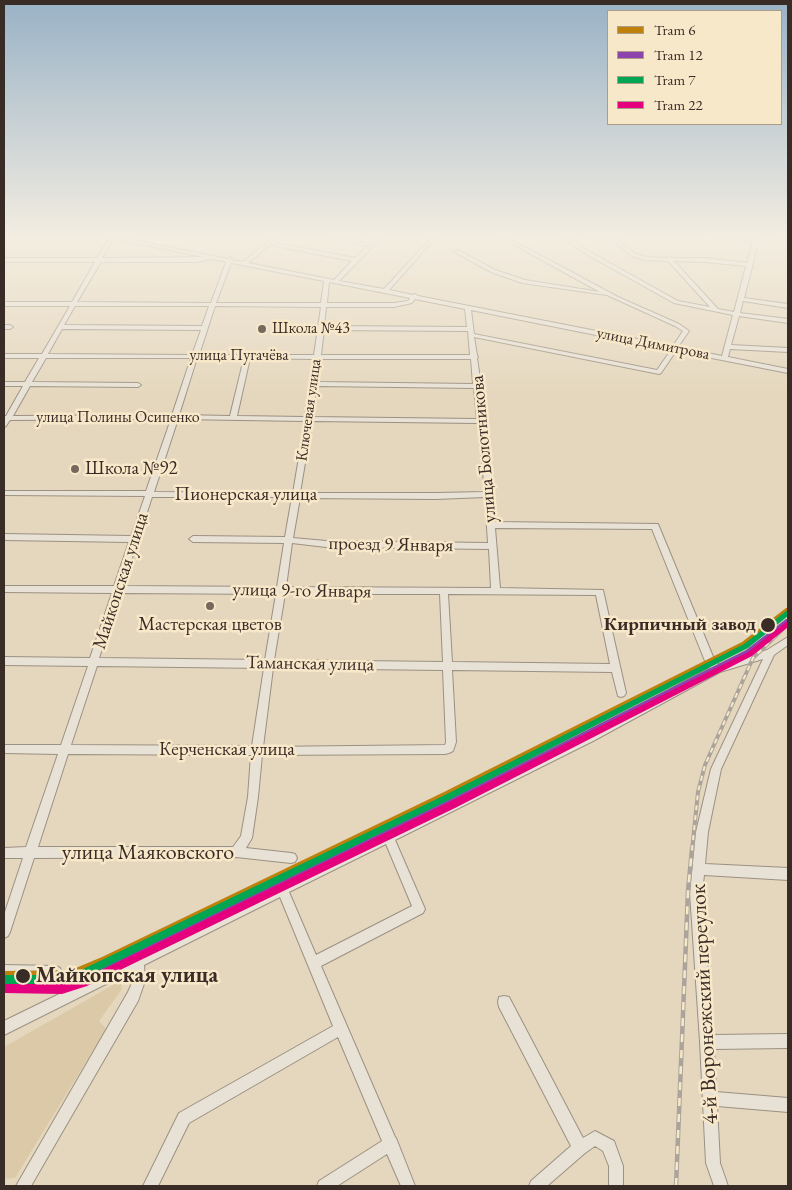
<!DOCTYPE html>
<html>
<head>
<meta charset="utf-8">
<style>
	body { margin:0 }
	#map { position:relative; width:792px; height:1190px; overflow:hidden; background:#e5d7bd; font-family:"EB Garamond",serif }
	canvas { display:block }
	.frame { position:absolute; inset:0; border:5px solid #392c27; pointer-events:none }
	.legend { position:absolute; left:607px; top:10px; width:175px; height:115px; box-sizing:border-box; background:#f8e8ca; border:1px solid #ac9d89; margin:0; padding:6px 9px; list-style:none; font-size:15px; color:#392c27 }
	.legend li { display:flex; align-items:center; gap:10px; height:25px }
	.legend b { width:25px; border:1px solid #ac9d89 }
</style>
</head>
<body>
<div id="map">
<canvas width="792" height="1190"></canvas>
<div class="frame"></div>
<ul class="legend">
<li><b style="height:6px;background:#be810c"></b>Tram 6</li>
<li><b style="height:6px;background:#8e44ad"></b>Tram 12</li>
<li><b style="height:6px;background:#00a651"></b>Tram 7</li>
<li><b style="height:6px;background:#e5007d"></b>Tram 22</li>
</ul>
</div>
<script>
const ctx = document.querySelector('canvas').getContext('2d');
ctx.lineJoin = 'round';
function fill(path, color) {
  ctx.fillStyle = color;
  ctx.fill(path, 'evenodd');
}
function toPath(rows) {
  const path = new Path2D();
  for (const r of rows) {
    path.moveTo(r[0], r[1]);
    for (let i = 2; i < r.length; i += 2) path.lineTo(r[i], r[i + 1]);
  }
  return path;
}
function trace(path, color, width, dash) {
  ctx.strokeStyle = color;
  ctx.lineWidth = width;
  ctx.lineCap = dash ? 'butt' : 'round';
  ctx.setLineDash(dash || []);
  ctx.stroke(path);
}
function write(font, color, halo, rows, align = 'center') {
  ctx.font = font + ' "EB Garamond",serif';
  ctx.lineWidth = 5;
  ctx.setLineDash([]);
  ctx.textBaseline = 'middle';
  ctx.strokeStyle = halo;
  ctx.fillStyle = color;
  for (const [text, x, y, turn = 0] of rows) {
    ctx.save();
    ctx.translate(x, y);
    ctx.rotate((+turn || 0) * Math.PI / 180);
    ctx.textAlign = isNaN(turn) ? turn : align;
    if (halo) ctx.strokeText(text, 0, 0);
    ctx.fillText(text, 0, 0);
    ctx.restore();
  }
}
const green = toPath([
	[120,981,122,989,99,1021,106,1029,15,1178,4,1179,4,1047]
]);
const minor = toPath([
	[103,236,113,236,228,259,230,257,232,260,243,262,275,236,281,236,273,242,355,258,368,246,319,236,328,236,371,243,378,236,383,236,339,281,384,289,433,236,437,236,389,290,413,295,415,294,418,296,673,346,683,331,675,326,607,295,522,283,491,272,453,251,458,250,495,270,525,280,600,292,498,236,504,236,618,297,679,324,689,331,678,347,722,356,733,315,674,303,586,254,567,241,565,236,570,236,571,239,590,252,678,301,710,307,668,261,644,260,632,256,612,240,587,238,584,236,597,236,615,238,636,254,647,257,666,258,668,256,671,258,705,258,747,263,752,244,705,236,716,236,753,241,755,236,760,236,744,298,788,304,788,308,743,301,740,313,788,319,788,323,739,316,731,345,788,348,788,352,730,349,728,357,788,369,788,373,676,351,661,373,659,374,474,337,477,355,478,357,477,358,481,386,480,387,495,522,658,524,714,659,719,665,767,650,788,637,788,645,774,655,721,769,708,832,705,864,788,868,788,880,704,875,702,893,713,1035,788,1034,788,1048,714,1049,716,1092,788,1098,788,1112,717,1106,720,1163,728,1186,714,1186,706,1163,700,1042,690,893,696,832,711,769,763,659,720,672,593,741,395,840,425,909,423,913,321,966,395,1137,396,1138,415,1186,401,1186,387,1154,337,1186,317,1186,319,1181,382,1141,338,1037,189,1123,158,1186,143,1186,179,1113,333,1026,280,897,144,965,145,981,138,1001,31,1186,16,1186,128,992,133,981,132,971,4,1035,4,1021,133,958,134,956,139,954,277,887,278,885,283,884,585,735,710,668,705,661,652,529,495,528,500,588,603,590,626,693,624,696,621,697,618,696,612,672,452,670,456,742,453,751,449,753,445,754,262,755,258,797,252,838,246,848,291,853,295,854,297,858,295,862,291,863,236,857,34,858,10,932,8,936,4,938,4,915,23,858,4,858,4,848,26,847,58,754,4,753,4,745,61,745,88,666,4,665,4,657,90,658,112,593,4,592,4,586,114,586,129,542,4,540,4,534,131,536,145,496,4,495,4,491,146,491,171,419,10,420,6,426,4,427,4,416,6,416,23,386,4,386,4,382,25,382,39,358,4,358,4,354,42,354,70,306,4,306,4,302,72,302,95,262,4,262,4,258,97,258,109,238,103,237,103,236],
	[113,239,204,257,102,258,113,239],
	[270,245,352,261,334,280,248,263,270,245],
	[213,259,226,262,211,303,77,302,101,262,195,262,213,259],
	[674,261,705,262,746,266,734,312,718,309,674,261],
	[231,263,324,281,321,303,216,303,231,263],
	[329,282,410,298,408,301,394,303,327,303,329,282],
	[415,299,465,309,467,327,324,326,326,307,394,307,412,303,415,299],
	[75,306,209,306,202,326,64,325,75,306],
	[215,306,321,307,314,355,251,355,248,353,245,355,199,355,215,306],
	[471,310,671,350,657,370,474,334,471,310],
	[62,329,201,330,192,355,48,354,62,329],
	[324,330,468,331,470,355,321,355,324,330],
	[46,358,191,358,172,415,13,416,30,386,138,387,141,385,138,383,32,382,46,358],
	[197,358,244,358,230,416,179,415,197,358],
	[250,358,314,359,305,417,237,416,250,358],
	[320,359,471,359,473,384,318,382,320,359],
	[317,386,474,388,477,419,312,417,317,386],
	[178,419,305,421,293,493,154,492,178,419],
	[312,421,478,423,485,492,436,493,300,493,312,421],
	[152,497,292,497,285,537,193,536,189,539,193,542,284,543,277,587,123,586,152,497],
	[485,497,488,543,326,541,293,538,300,498,436,499,485,497],
	[292,543,326,547,489,549,491,588,286,587,292,543],
	[121,593,276,594,265,660,99,658,121,593],
	[285,594,440,594,443,662,274,660,285,594],
	[448,594,596,595,610,664,452,662,448,594],
	[97,666,264,668,252,746,71,745,97,666],
	[273,668,443,670,446,742,445,745,263,747,273,668],
	[68,754,251,755,248,797,241,836,233,847,38,847,68,754],
	[386,844,412,906,316,955,289,892,386,844],
	[776,236,783,236,788,237,788,240,776,236],
	[4,325,10,325,13,327,10,329,4,329,4,325],
	[4,965,56,966,60,968,62,972,60,976,56,978,4,977,4,965],
	[504,996,509,997,583,1138,595,1131,614,1141,623,1166,623,1186,609,1186,609,1166,603,1151,595,1146,585,1153,547,1186,529,1186,531,1181,571,1146,499,1007,498,1002,499,997,504,996]
]);
const railFar1 = toPath([
	[692,850,698,792,705,765,753,658,788,624]
]);
const rail = toPath([
	[676,1186,688,891,692,849]
]);
const tram1 = toPath([
	[786,608,788,608,788,613,746,646,450,796,108,963,71,980,4,980,4,971,71,970,102,957,444,792,742,642,786,608]
]);
const tram2 = toPath([
	[786,619,788,619,788,624,750,654,454,804,112,971,72,989,4,989,4,980,72,979,106,965,448,800,746,650,786,619]
]);
const tram3 = toPath([
	[786,611,788,611,788,616,748,648,451,799,83,978,61,985,4,984,4,975,61,975,79,971,445,795,744,644,786,611]
]);
const tram4 = toPath([
	[786,622,788,622,788,627,752,656,455,808,87,986,62,994,4,993,4,984,62,984,83,979,449,802,748,652,786,622]
]);
const markers = [
	[262,329,5,"#75685c"],
	[75,469,5,"#75685c"],
	[210,606,5,"#75685c"],
	[768,625,8,"#392c27"],
	[23,976,8,"#392c27"]
];
const farPoinames = [
	["Школа №43",272,329]
];
const farStreetnames = [
	["улица Димитрова",653,344,11],
	["улица Пугачёва",239,356],
	["Ключевая улица",309,410,-82],
	["улица Полины Осипенко",118,418]
];
const streetNames = [
	["улица Болотникова",484,449,-95],
	["Пионерская улица",246,495],
	["проезд 9 Января",391,545,1],
	["Майкопская улица",121,581,-72],
	["улица 9-го Января",302,591,1],
	["Таманская улица",310,664,1],
	["Керченская улица",227,750]
];
const poiNames = [
	["Школа №92",85,469],
	["Мастерская цветов",210,625,"center"]
];
const stopNames = [
	["Кирпичный завод",756,625]
];
const nearStreetnames = [
	["улица Маяковского",148,853],
	["4-й Воронежский переулок",705,1004,-93]
];
const nearStopnames = [
	["Майкопская улица",36,976]
];
fill(green, '#dcc9a8');
trace(minor, '#9b9182', 2);
fill(minor, '#e8e1d5');
trace(railFar1, '#aba49a', 4);
trace(rail, '#aba49a', 4.5);
trace(railFar1, '#f8e8ca', 2, [5]);
trace(rail, '#f8e8ca', 2.5, [8]);
fill(tram1, '#be810c');
fill(tram2, '#8e44ad');
fill(tram3, '#00a651');
fill(tram4, '#e5007d');
const sky = ctx.createLinearGradient(0, 0, 0, 402);
sky.addColorStop(0, '#99b2c6');
sky.addColorStop(0.59, '#f3ede1');
sky.addColorStop(1, '#f3ede100');
ctx.fillStyle = sky;
ctx.fillRect(0, 0, 792, 402);
for (const [x, y, r, color] of markers) {
  const dot = new Path2D();
  dot.arc(x, y, r, 0, 2 * Math.PI);
  ctx.fillStyle = color;
  ctx.fill(dot);
  trace(dot, '#f8e8ca', 2);
}
write('16px', '#392c27', '#f8e8ca', farPoinames, 'left');
write('16px', '#392c27', '#f8e8ca', farStreetnames);
write('19px', '#392c27', '#f8e8ca', streetNames);
write('19px', '#392c27', '#f8e8ca', poiNames, 'left');
write('bold 19px', '#392c27', '#f8e8ca', stopNames, 'right');
write('22px', '#392c27', '#f8e8ca', nearStreetnames);
write('bold 22px', '#392c27', '#f8e8ca', nearStopnames, 'left');
</script>
</body>
</html>
